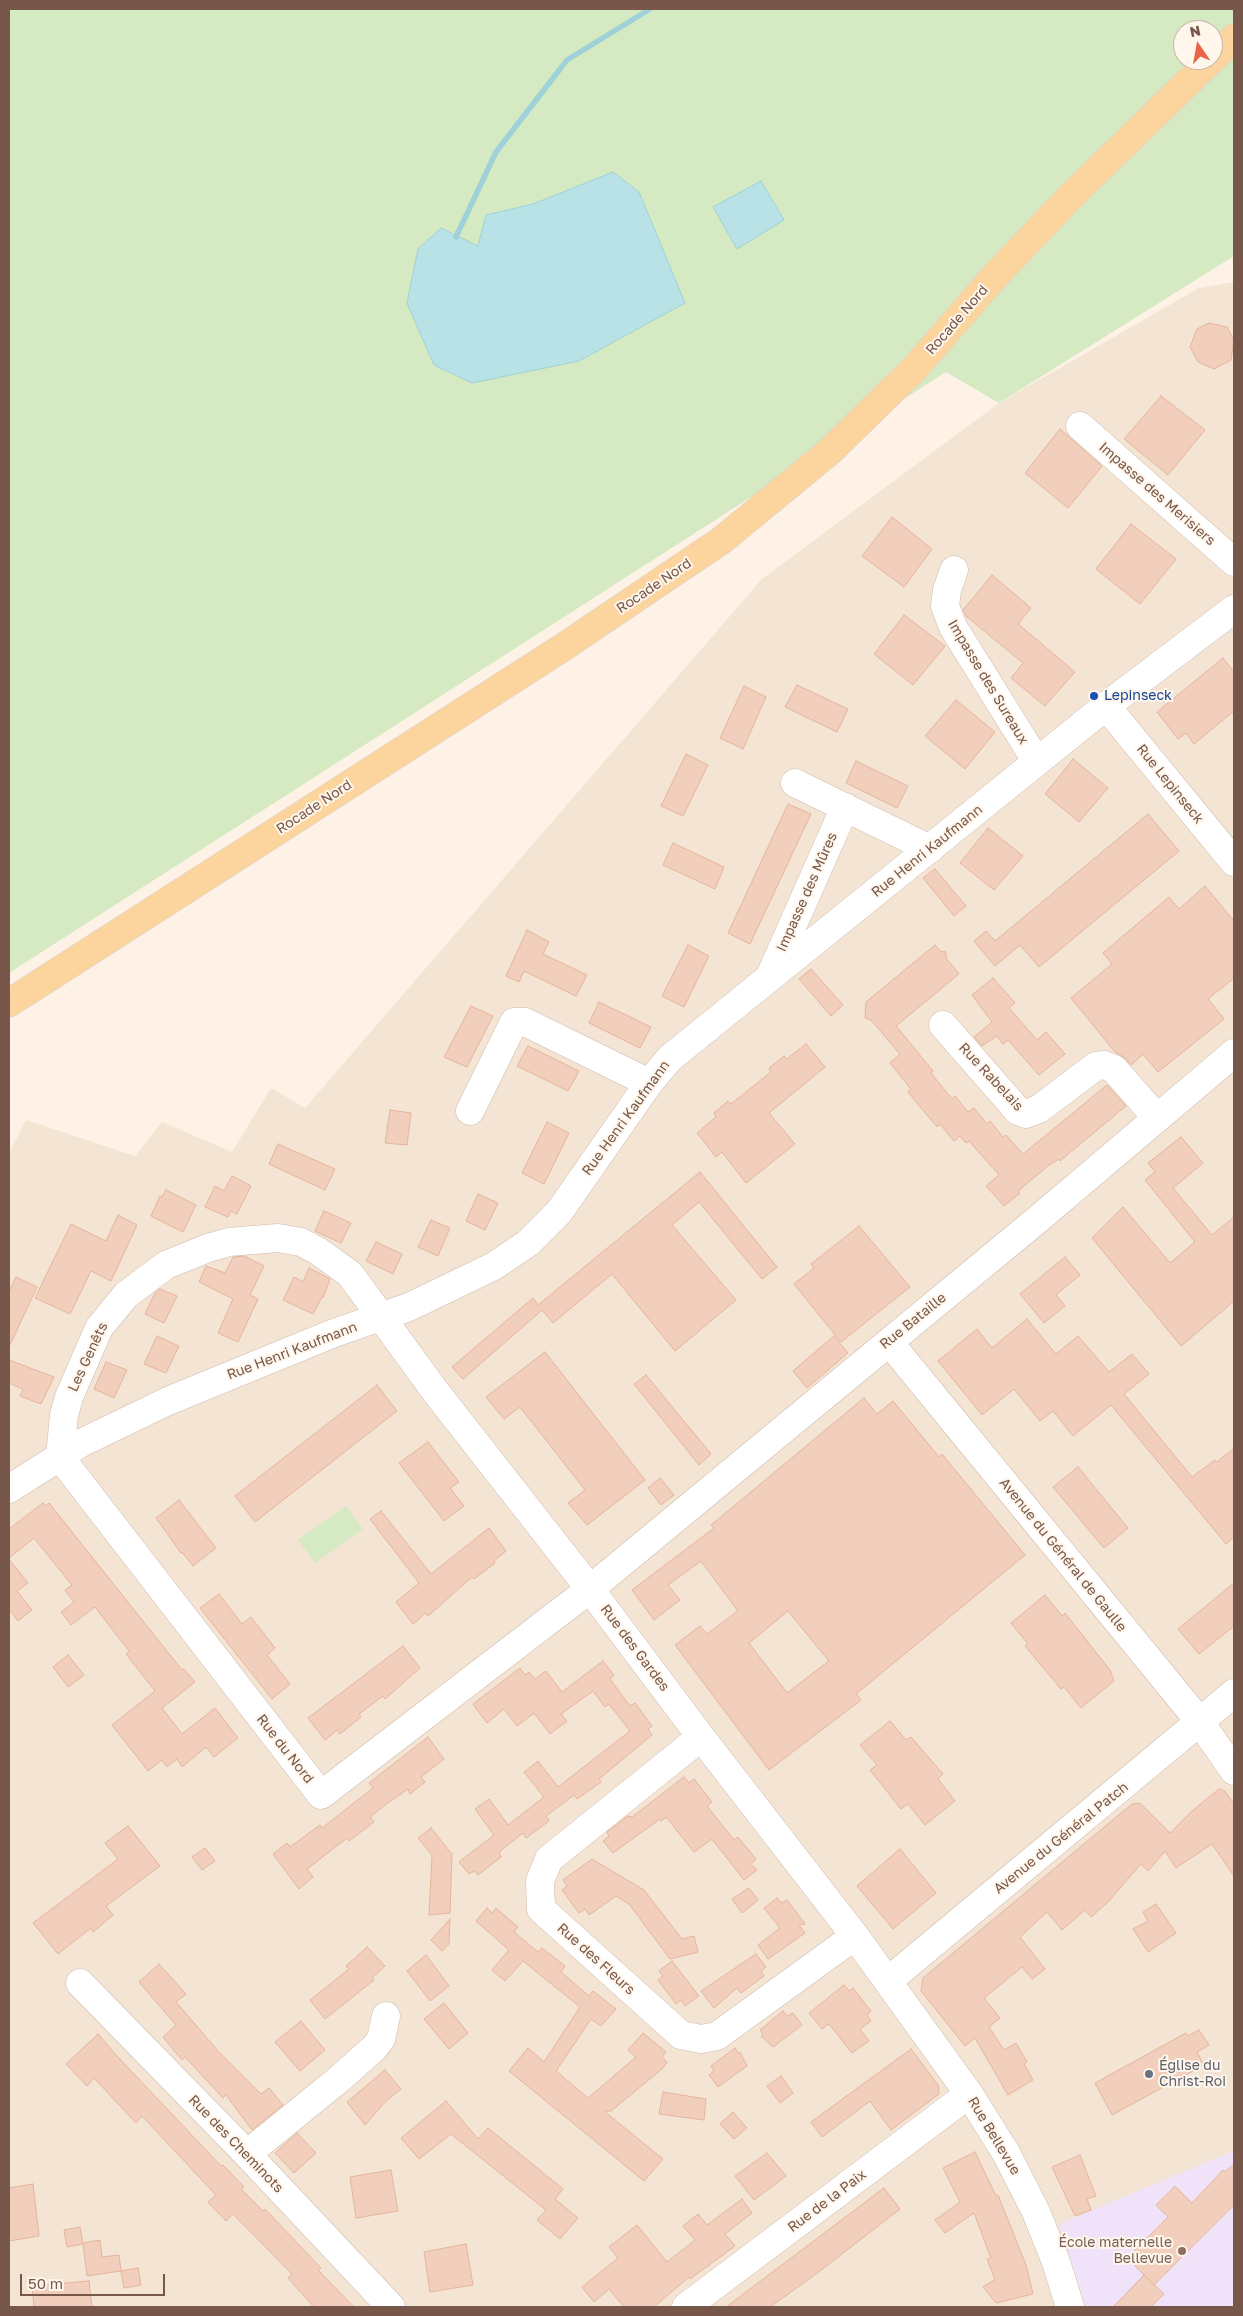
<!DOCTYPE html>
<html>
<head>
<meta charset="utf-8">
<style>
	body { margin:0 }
	#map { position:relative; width:1243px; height:2316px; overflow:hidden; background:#fdf2e5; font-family:"Golos Text",sans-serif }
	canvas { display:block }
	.frame { position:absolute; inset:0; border:10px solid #76574a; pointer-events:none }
	.north { position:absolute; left:1173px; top:20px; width:50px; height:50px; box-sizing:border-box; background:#fff6ec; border:1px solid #c8b6ab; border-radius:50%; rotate:348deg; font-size:14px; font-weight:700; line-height:20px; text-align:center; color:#76574a }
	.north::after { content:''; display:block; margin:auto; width:18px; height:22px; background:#e86549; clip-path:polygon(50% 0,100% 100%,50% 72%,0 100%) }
	.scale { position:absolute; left:20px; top:2274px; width:145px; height:22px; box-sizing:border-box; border:2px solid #76574a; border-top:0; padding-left:6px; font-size:15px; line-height:18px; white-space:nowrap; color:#76574a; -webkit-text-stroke:4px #fff6ec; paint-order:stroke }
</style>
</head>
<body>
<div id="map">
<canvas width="1243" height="2316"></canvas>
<div class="frame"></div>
<div class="north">N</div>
<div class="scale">50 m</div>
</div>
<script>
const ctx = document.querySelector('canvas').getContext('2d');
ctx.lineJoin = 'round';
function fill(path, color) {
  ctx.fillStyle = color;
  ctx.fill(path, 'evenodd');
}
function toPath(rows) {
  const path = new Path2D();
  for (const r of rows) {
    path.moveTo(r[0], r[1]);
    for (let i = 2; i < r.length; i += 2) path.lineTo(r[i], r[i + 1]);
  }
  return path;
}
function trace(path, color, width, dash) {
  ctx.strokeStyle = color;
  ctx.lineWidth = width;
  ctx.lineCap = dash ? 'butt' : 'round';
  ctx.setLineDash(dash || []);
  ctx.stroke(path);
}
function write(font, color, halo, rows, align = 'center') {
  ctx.font = font + ' "Golos Text",sans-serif';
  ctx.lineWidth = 4;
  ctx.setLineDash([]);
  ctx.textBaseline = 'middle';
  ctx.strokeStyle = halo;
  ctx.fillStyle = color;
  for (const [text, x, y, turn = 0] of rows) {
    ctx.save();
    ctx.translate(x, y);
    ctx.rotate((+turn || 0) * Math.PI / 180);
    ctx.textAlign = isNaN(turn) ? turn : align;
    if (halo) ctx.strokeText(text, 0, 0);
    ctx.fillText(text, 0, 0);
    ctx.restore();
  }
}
const residential = toPath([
	[1234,282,1234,2307,9,2307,9,1153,26,1120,135,1156,162,1122,232,1152,271,1088,305,1108,762,579,999,403,1199,288]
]);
const education = toPath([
	[1234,2151,1234,2307,1086,2307,1059,2224]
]);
const green = toPath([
	[9,9,1234,9,1234,256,999,403,946,372,9,973],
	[1183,30,1213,30,1213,60,1183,60],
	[346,1506,363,1529,315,1563,298,1540]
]);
const water = toPath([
	[613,172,639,192,685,303,579,361,472,383,434,365,407,303,418,249,441,228,478,246,486,215,533,204,613,172],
	[761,181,784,220,737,249,713,207,761,181]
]);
const stream = toPath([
	[456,237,496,152,567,60,650,9]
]);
const building = toPath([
	[1209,323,1227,327,1234,340,1231,360,1214,369,1198,362,1190,347,1197,329,1209,323],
	[1161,396,1205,430,1168,475,1124,439,1161,396],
	[1060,429,1102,466,1068,508,1025,473,1060,429],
	[892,517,932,549,904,587,862,556,892,517],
	[1131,524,1176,559,1140,604,1096,569,1131,524],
	[992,575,1031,608,1018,624,1075,672,1045,706,1011,678,1023,663,966,616,963,610,992,575],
	[904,615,945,646,913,685,874,654,904,615],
	[1223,658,1234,672,1234,711,1194,744,1186,733,1178,739,1157,712,1223,658],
	[797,685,848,709,837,732,785,707,797,685],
	[744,686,766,697,743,749,720,738,744,686],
	[956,700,995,732,965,769,925,736,956,700],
	[686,754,708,765,683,816,661,806,686,754],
	[1073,759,1108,788,1079,822,1045,794,1073,759],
	[856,761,908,786,897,808,846,783,856,761],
	[788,804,811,814,750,944,728,933,788,804],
	[1148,814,1179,851,1039,967,1020,945,995,966,974,941,986,931,995,941,1148,814],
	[988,828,1023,856,994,890,960,863,988,828],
	[673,843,724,867,715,889,663,865,673,843],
	[935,869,966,906,954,916,923,878,935,869],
	[1205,886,1234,921,1234,978,1208,999,1224,1019,1158,1072,1143,1054,1131,1065,1125,1058,1115,1052,1071,998,1112,964,1103,953,1169,897,1179,909,1205,886],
	[527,930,549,942,543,954,587,975,576,996,524,971,519,982,506,976,527,930],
	[688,945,709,956,684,1007,662,996,688,945],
	[935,945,940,951,946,952,946,958,959,974,896,1026,933,1071,931,1073,952,1099,955,1096,968,1112,974,1108,987,1124,990,1121,1003,1137,1006,1135,1023,1154,1107,1085,1126,1106,1060,1161,1059,1159,1049,1165,1018,1191,1020,1193,1004,1206,986,1186,999,1175,969,1141,966,1143,960,1136,954,1141,940,1124,937,1127,908,1092,911,1089,890,1063,900,1054,871,1020,865,1018,866,1002,935,945],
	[811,969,843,1005,831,1016,799,979,811,969],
	[993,978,1015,1003,1009,1008,1037,1040,1046,1032,1065,1054,1039,1075,1008,1040,1003,1044,997,1036,982,1046,974,1037,992,1022,972,995,993,978],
	[599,1002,651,1027,640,1048,589,1023,599,1002],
	[471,1006,493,1016,467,1067,444,1057,471,1006],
	[806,1044,825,1067,769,1113,795,1144,746,1183,722,1152,716,1157,697,1133,716,1117,714,1113,728,1101,731,1104,771,1072,769,1068,784,1056,787,1059,806,1044],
	[528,1046,579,1071,568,1091,517,1066,528,1046],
	[390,1110,411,1113,407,1145,385,1143,390,1110],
	[547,1122,569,1133,544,1184,522,1173,547,1122],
	[1181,1137,1203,1163,1173,1188,1212,1235,1234,1217,1234,1301,1181,1346,1092,1238,1123,1207,1170,1263,1195,1242,1145,1180,1155,1172,1148,1163,1181,1137],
	[278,1144,335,1169,325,1190,269,1164,278,1144],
	[700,1172,777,1267,762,1279,699,1202,672,1225,736,1300,675,1351,612,1274,553,1323,542,1310,463,1379,452,1367,533,1298,538,1305,700,1172],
	[232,1176,251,1186,237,1214,231,1211,228,1217,205,1207,215,1186,224,1191,232,1176],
	[166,1190,196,1205,183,1232,151,1216,160,1196,162,1197,166,1190],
	[478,1194,498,1203,485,1230,466,1221,478,1194],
	[324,1211,351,1223,341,1243,315,1231,324,1211],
	[118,1215,137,1225,111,1281,91,1271,70,1314,35,1298,71,1224,106,1241,118,1215],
	[431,1220,450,1228,438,1256,418,1247,431,1220],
	[859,1226,910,1287,841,1342,794,1284,814,1268,811,1264,859,1226],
	[376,1242,402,1254,393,1274,366,1261,376,1242],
	[244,1256,264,1266,250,1295,258,1299,238,1342,218,1333,233,1299,199,1282,206,1266,225,1273,233,1257,244,1256],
	[1065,1257,1080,1275,1056,1295,1065,1306,1044,1323,1020,1294,1065,1257],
	[309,1268,330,1279,323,1298,322,1297,313,1314,283,1300,294,1277,303,1282,309,1268],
	[16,1277,37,1287,9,1347,9,1292,16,1277],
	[160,1289,177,1296,164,1323,145,1314,155,1293,160,1289],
	[1027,1319,1056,1354,1078,1336,1109,1372,1132,1354,1149,1374,1124,1394,1192,1477,1215,1460,1217,1462,1234,1448,1234,1537,1226,1544,1111,1405,1073,1436,1053,1411,1040,1421,1014,1389,982,1415,938,1361,977,1329,992,1348,1027,1319],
	[157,1336,179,1346,166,1373,144,1364,157,1336],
	[834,1336,848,1353,807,1388,793,1371,834,1336],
	[545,1352,645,1480,587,1525,568,1503,585,1490,520,1407,504,1419,486,1397,545,1352],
	[9,1360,54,1377,41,1404,20,1396,23,1389,9,1383,9,1360],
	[106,1362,127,1370,114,1398,94,1389,106,1362],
	[646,1375,711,1454,699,1465,634,1384,646,1375],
	[377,1385,397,1411,255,1522,235,1496,377,1385],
	[864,1398,877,1414,893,1401,939,1457,942,1454,1025,1555,856,1694,861,1700,769,1770,675,1645,700,1626,707,1634,738,1611,701,1561,668,1585,680,1600,654,1620,632,1590,714,1528,711,1525,864,1398],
	[788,1611,829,1661,787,1693,749,1643,788,1611],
	[428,1442,459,1482,450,1488,464,1506,444,1521,399,1463,428,1442],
	[1078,1467,1128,1528,1104,1548,1053,1487,1078,1467],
	[660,1478,674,1495,661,1505,648,1488,660,1478],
	[179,1500,216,1548,193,1566,182,1552,181,1553,156,1518,179,1500],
	[43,1503,45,1506,49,1503,182,1670,184,1669,195,1682,162,1708,182,1734,215,1708,238,1738,214,1757,206,1747,182,1767,177,1759,167,1767,162,1760,148,1771,112,1725,155,1691,126,1654,129,1651,95,1607,71,1625,61,1612,74,1602,65,1590,72,1585,34,1538,9,1558,9,1529,43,1503],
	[381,1511,431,1574,489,1528,506,1551,494,1561,495,1563,474,1579,472,1577,428,1616,426,1613,413,1624,396,1602,419,1583,370,1519,381,1511],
	[9,1559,28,1583,17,1591,32,1610,18,1621,9,1609,9,1559],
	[1234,1583,1234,1626,1199,1654,1178,1629,1234,1583],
	[219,1594,242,1624,251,1617,275,1648,267,1655,290,1684,272,1699,200,1608,219,1594],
	[1045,1595,1062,1616,1065,1613,1110,1670,1114,1681,1081,1708,1064,1687,1061,1689,1025,1646,1028,1644,1011,1623,1045,1595],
	[403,1646,420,1668,385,1699,383,1696,359,1714,361,1717,340,1734,337,1730,325,1740,308,1718,403,1646],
	[68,1655,84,1675,68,1687,53,1667,68,1655],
	[603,1661,614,1675,610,1679,630,1706,635,1703,652,1726,648,1729,652,1735,599,1779,601,1782,577,1799,574,1795,546,1816,549,1821,526,1838,523,1833,499,1852,501,1857,478,1875,474,1871,469,1874,459,1862,494,1835,475,1809,489,1799,508,1825,544,1797,524,1772,538,1761,558,1787,630,1731,609,1704,605,1707,593,1691,561,1714,567,1721,550,1734,534,1713,517,1726,504,1709,487,1723,473,1704,520,1668,525,1675,529,1672,535,1679,546,1671,562,1692,603,1661],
	[890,1721,906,1740,911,1737,943,1774,938,1779,955,1801,925,1825,908,1804,901,1809,870,1770,877,1765,860,1745,890,1721],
	[428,1737,444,1759,421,1777,425,1782,410,1794,408,1789,385,1805,370,1817,374,1822,349,1841,347,1838,307,1869,313,1877,299,1889,273,1854,287,1843,290,1847,320,1825,322,1828,373,1788,369,1783,428,1737],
	[684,1777,689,1783,694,1779,712,1802,707,1806,711,1811,734,1840,738,1837,756,1859,751,1864,757,1870,744,1880,712,1839,694,1852,666,1817,661,1821,660,1819,613,1853,603,1841,609,1836,607,1832,628,1816,632,1817,684,1777],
	[1219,1789,1225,1791,1234,1804,1234,1876,1212,1844,1176,1868,1165,1851,1148,1871,1141,1864,1107,1903,1091,1917,1085,1910,1062,1930,1047,1912,1020,1937,1045,1969,1032,1979,1022,1967,984,1998,1000,2018,989,2027,1004,2050,1016,2043,1027,2062,1024,2064,1033,2080,1008,2095,975,2038,965,2046,921,1991,923,1978,1132,1804,1140,1803,1170,1833,1192,1811,1219,1789],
	[128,1826,160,1866,106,1906,113,1915,93,1932,91,1928,58,1954,33,1923,118,1859,105,1843,128,1826],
	[431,1828,452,1854,450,1913,429,1915,432,1855,418,1838,431,1828],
	[205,1848,215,1861,202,1870,192,1857,205,1848],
	[900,1849,936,1893,893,1929,857,1886,900,1849],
	[592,1859,644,1890,682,1939,694,1936,698,1952,670,1959,629,1904,616,1896,589,1915,585,1909,579,1913,562,1890,567,1886,563,1880,592,1859],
	[749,1888,758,1900,742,1913,732,1899,749,1888],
	[777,1898,782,1903,787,1900,805,1924,799,1925,805,1933,768,1959,758,1945,780,1928,764,1908,777,1898],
	[1156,1904,1176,1933,1148,1952,1133,1929,1148,1921,1143,1912,1156,1904],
	[487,1908,492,1913,496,1908,518,1927,514,1932,538,1952,542,1948,565,1966,561,1972,589,1996,593,1991,616,2009,601,2026,591,2019,556,2071,588,2098,636,2057,628,2050,643,2033,666,2052,662,2057,667,2062,662,2069,611,2111,604,2111,663,2159,644,2181,509,2071,528,2048,544,2062,580,2007,523,1961,505,1981,492,1970,509,1950,476,1921,487,1908],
	[450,1919,449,1944,442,1951,431,1940,450,1919],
	[367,1947,385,1966,372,1978,374,1980,325,2019,310,2000,349,1969,346,1966,367,1947],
	[756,1954,766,1967,761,1971,764,1976,741,1993,737,1988,714,2008,701,1991,756,1954],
	[426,1955,449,1986,430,2001,407,1971,426,1955],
	[672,1961,699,1996,685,2006,681,2000,676,2004,658,1980,663,1976,659,1971,672,1961],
	[159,1964,186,1994,176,2002,218,2051,261,2094,269,2088,283,2105,252,2130,226,2095,223,2098,185,2057,182,2060,163,2037,176,2025,139,1982,159,1964],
	[844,1985,849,1991,853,1988,871,2011,867,2015,871,2021,860,2029,869,2041,852,2053,829,2024,822,2029,809,2013,844,1985],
	[444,2003,468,2033,449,2049,424,2019,444,2003],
	[783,2011,787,2016,793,2013,802,2025,773,2047,761,2036,763,2034,760,2030,783,2011],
	[301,2021,325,2050,300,2071,275,2042,301,2021],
	[1199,2030,1209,2045,1197,2052,1204,2065,1112,2115,1095,2083,1186,2033,1188,2036,1199,2030],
	[98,2034,117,2056,221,2166,223,2165,244,2187,241,2189,263,2211,265,2209,321,2268,318,2270,354,2307,314,2307,288,2278,292,2274,233,2214,226,2221,208,2202,216,2195,142,2116,136,2123,94,2078,87,2086,66,2064,98,2034],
	[735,2048,738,2053,740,2052,747,2066,718,2087,709,2075,714,2071,711,2066,735,2048],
	[911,2049,938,2085,939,2094,891,2130,870,2101,822,2137,811,2122,911,2049],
	[385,2070,401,2089,386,2101,365,2125,347,2102,385,2070],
	[781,2076,793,2093,780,2103,767,2086,781,2076],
	[663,2092,706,2099,704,2120,659,2114,663,2092],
	[446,2101,478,2139,488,2128,563,2189,555,2199,578,2218,560,2239,537,2220,546,2210,451,2134,419,2159,401,2138,446,2101],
	[733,2112,747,2128,734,2139,720,2124,733,2112],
	[297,2133,316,2153,294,2173,275,2153,297,2133],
	[975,2152,996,2196,998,2195,1026,2265,1033,2294,996,2303,983,2287,995,2279,987,2259,991,2258,974,2213,945,2233,935,2220,960,2202,943,2168,975,2152],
	[767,2153,786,2176,754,2200,735,2176,767,2153],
	[1080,2155,1096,2196,1087,2199,1091,2210,1075,2216,1052,2167,1080,2155],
	[1234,2164,1234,2205,1154,2285,1127,2258,1168,2217,1156,2205,1175,2186,1192,2203,1223,2170,1225,2172,1234,2164],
	[391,2170,398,2211,356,2218,350,2177,391,2170],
	[33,2184,39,2236,9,2241,9,2188,33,2184],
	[884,2188,900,2209,816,2274,770,2307,726,2307,884,2188],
	[742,2199,752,2213,725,2234,735,2246,690,2279,689,2277,654,2307,624,2307,609,2289,594,2302,582,2287,618,2258,609,2247,637,2225,667,2262,695,2240,683,2226,698,2214,707,2225,742,2199],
	[80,2227,83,2243,100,2240,102,2257,119,2255,121,2271,87,2276,83,2244,67,2247,64,2230,80,2227],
	[466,2244,473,2285,430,2292,424,2252,466,2244],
	[138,2268,141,2285,124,2288,121,2271,138,2268],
	[1144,2275,1164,2294,1151,2307,1113,2307,1144,2275],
	[89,2281,92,2307,34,2307,32,2286,89,2281]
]);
const minor = toPath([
	[1080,426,1234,562],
	[954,570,947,590,945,606,953,627,1037,762],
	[1106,706,1234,862],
	[795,783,930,849],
	[771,974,845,807],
	[943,1025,1018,1111,1026,1114,1039,1109,1096,1066,1104,1065,1114,1069,1157,1118],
	[470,1111,514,1022,525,1022,649,1083],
	[889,1342,1200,1722,1234,1771],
	[9,1489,81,1443,168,1401,334,1333,409,1307,494,1266,528,1243,559,1212,649,1083,670,1058,1106,706,1234,609],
	[701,1737,549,1859,540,1881,541,1909,681,2035,701,2039,717,2036,855,1936],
	[888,1981,1234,1693],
	[80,1983,247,2154,391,2307],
	[247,2154,338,2080,374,2048,381,2039,386,2016],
	[686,2307,969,2094],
	[1070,2307,1056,2262,1036,2212,1006,2153,969,2094,855,1936,701,1737,590,1589,435,1391,350,1274,318,1251,301,1242,278,1238,229,1242,208,1248,166,1265,126,1295,99,1328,69,1397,64,1415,60,1457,321,1795,590,1589,1037,1220,1234,1053]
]);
const major = toPath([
	[1213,58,1234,38],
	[9,1003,562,648,722,540,830,451,914,369,995,276,1073,194,1211,60]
]);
const markers = [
	[1094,696,5,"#1a4fb4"],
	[1149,2074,5,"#6b7280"],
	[1182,2251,5,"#8d6e63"]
];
const streetNames = [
	["Rocade Nord",957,320,-49],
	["Impasse des Merisiers",1157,494,41],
	["Rocade Nord",654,586,-34],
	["Impasse des Sureaux",988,682,59],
	["Rue Lepinseck",1170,784,51],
	["Rocade Nord",314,807,-33],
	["Rue Henri Kaufmann",927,851,-39],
	["Impasse des Mûres",807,892,-66],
	["Rue Rabelais",991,1077,47],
	["Rue Henri Kaufmann",626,1118,-54],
	["Rue Bataille",913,1321,-39],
	["Rue Henri Kaufmann",292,1351,-21],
	["Les Genêts",88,1357,-65],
	["Avenue du Général de Gaulle",1063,1555,51],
	["Rue des Gardes",635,1648,53],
	["Rue du Nord",285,1749,52],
	["Avenue du Général Patch",1061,1838,-39],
	["Rue des Fleurs",596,1959,42],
	["Rue Bellevue",994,2136,59],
	["Rue des Cheminots",236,2144,46],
	["Rue de la Paix",827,2201,-37]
];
const transitNames = [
	["Lepinseck",1104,696]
];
const worshipNames = [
	["Église du",1159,2066],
	["Christ-Roi",1159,2082]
];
const educationNames = [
	["École maternelle",1172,2243],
	["Bellevue",1172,2259]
];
fill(residential, '#f4e4d3');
fill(education, '#efe2f9');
fill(green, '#d5eac3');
fill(water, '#b9e2e6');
trace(water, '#9fd2d8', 1);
trace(stream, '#9fd2d8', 5.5);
fill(building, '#f2cfbc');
trace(building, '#e5b59c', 1);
trace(minor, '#d0bbae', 29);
trace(major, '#dbd3d0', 29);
trace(minor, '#fff', 28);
trace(major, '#fcd49d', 28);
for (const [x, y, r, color] of markers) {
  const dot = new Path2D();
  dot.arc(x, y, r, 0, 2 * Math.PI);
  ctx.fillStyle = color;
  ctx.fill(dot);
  trace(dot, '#fff6ec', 2);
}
write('14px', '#76574a', '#fff6ec', streetNames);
write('14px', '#164399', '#fff6ec', transitNames, 'left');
write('14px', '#5b616d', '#fff6ec', worshipNames, 'left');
write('14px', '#785e54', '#fff6ec', educationNames, 'right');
</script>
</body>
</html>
